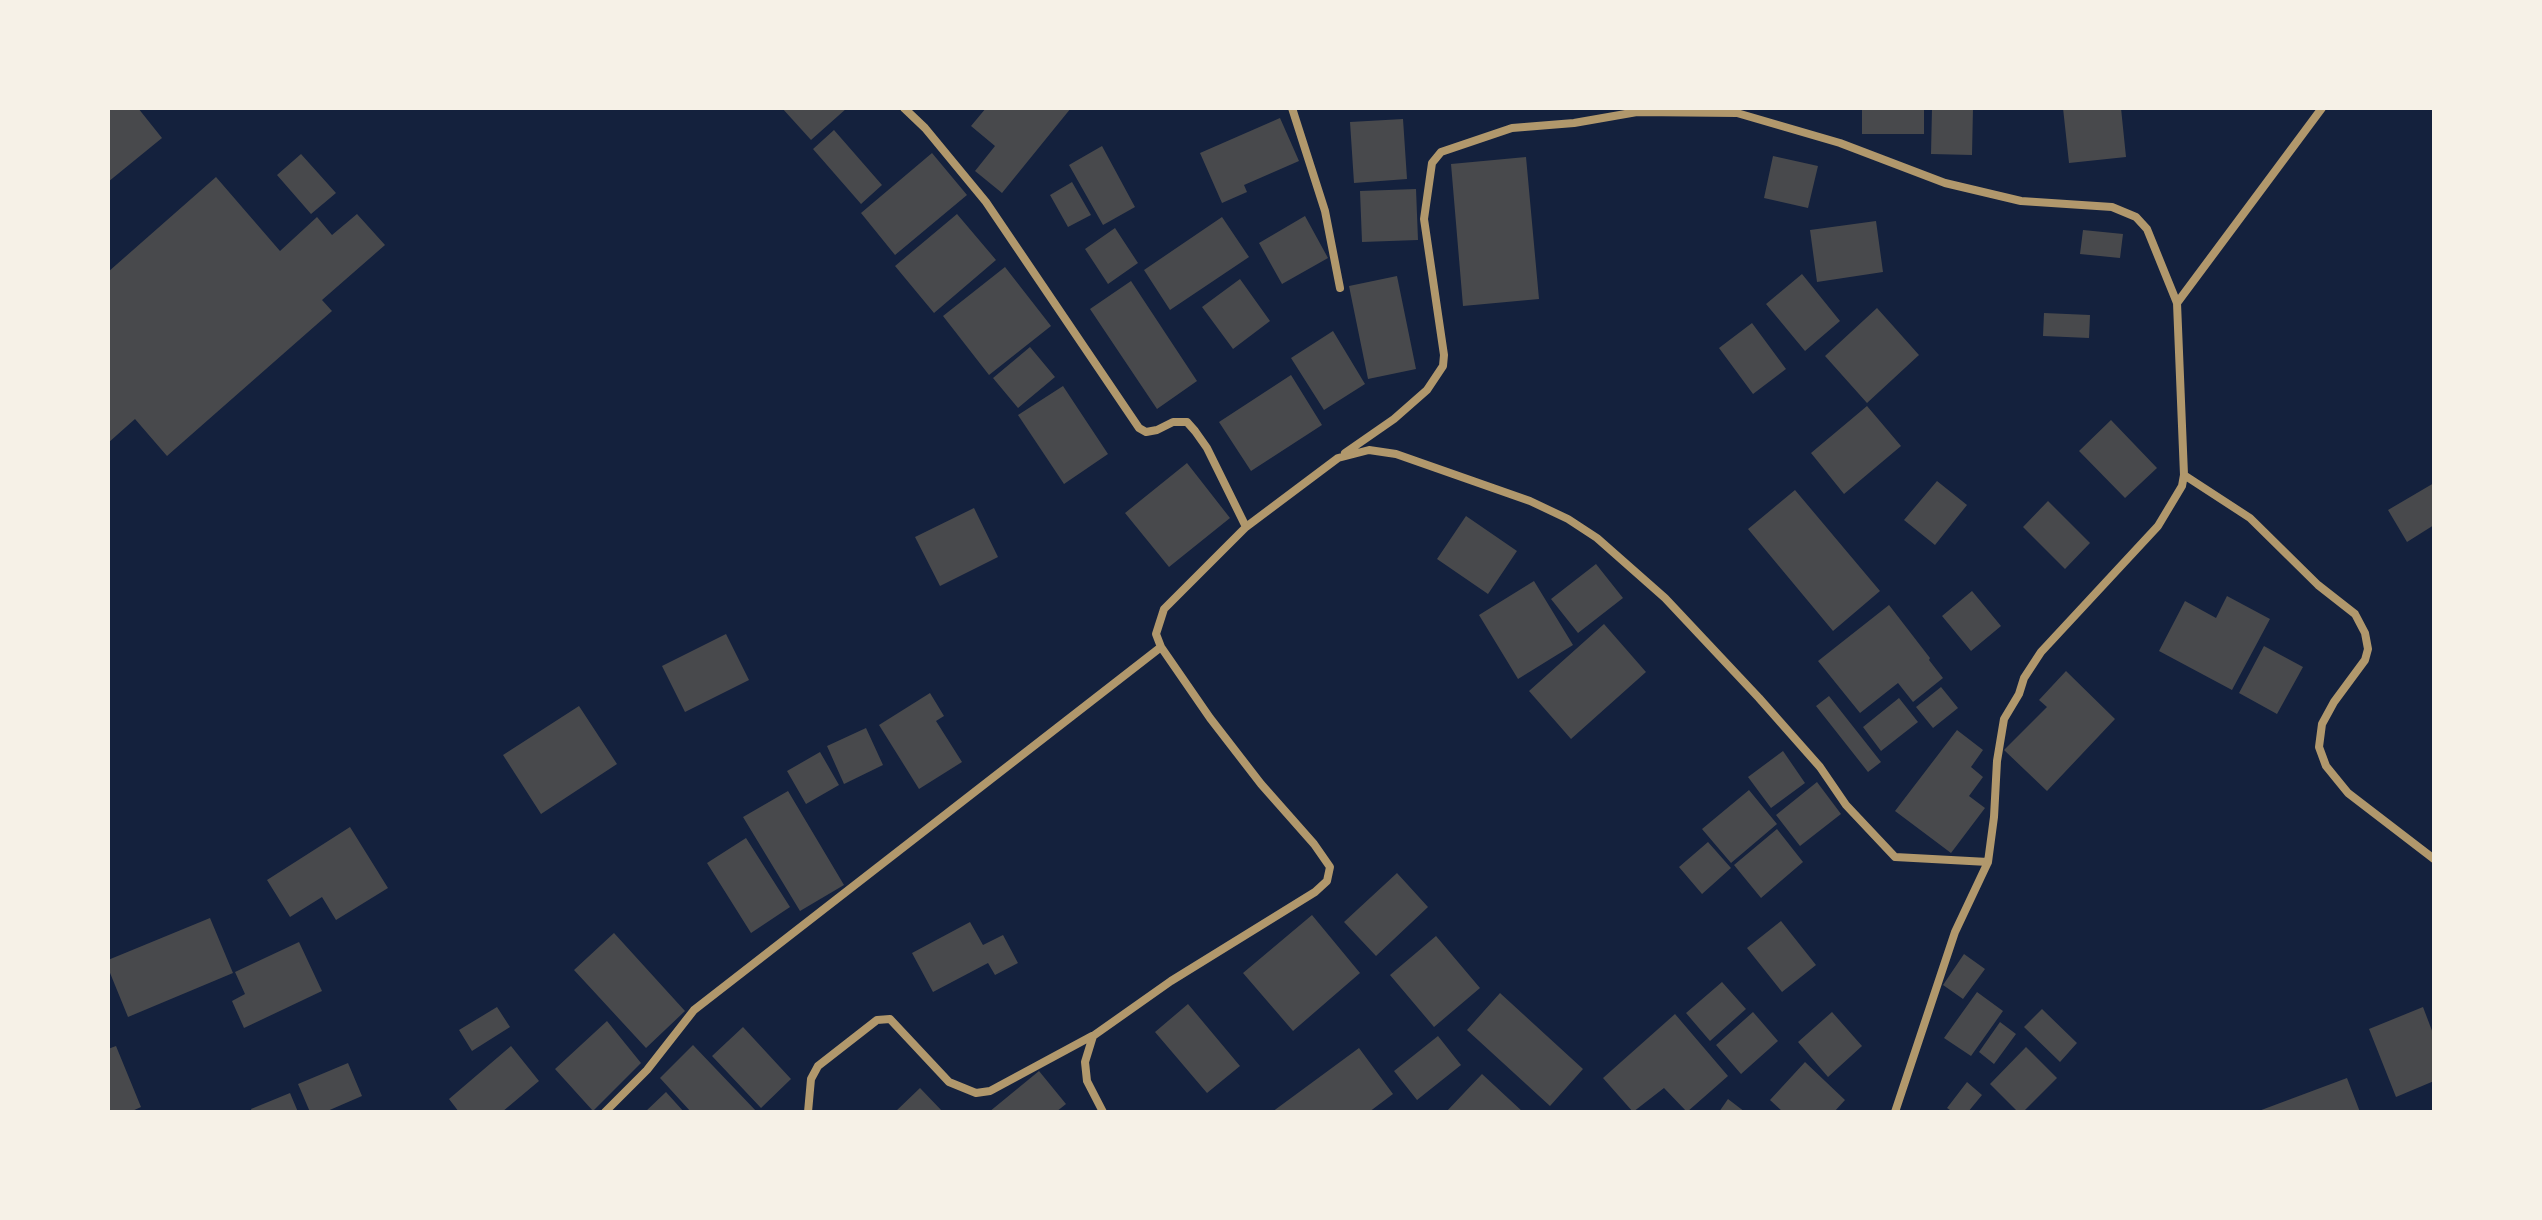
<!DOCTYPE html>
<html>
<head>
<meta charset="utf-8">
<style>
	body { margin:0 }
	#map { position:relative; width:2542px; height:1220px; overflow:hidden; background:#14213d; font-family:"Asap Condensed",sans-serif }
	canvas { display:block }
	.frame { position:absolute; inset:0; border:110px solid #f6f1e7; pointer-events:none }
</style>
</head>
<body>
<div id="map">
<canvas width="2542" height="1220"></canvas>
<div class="frame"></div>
</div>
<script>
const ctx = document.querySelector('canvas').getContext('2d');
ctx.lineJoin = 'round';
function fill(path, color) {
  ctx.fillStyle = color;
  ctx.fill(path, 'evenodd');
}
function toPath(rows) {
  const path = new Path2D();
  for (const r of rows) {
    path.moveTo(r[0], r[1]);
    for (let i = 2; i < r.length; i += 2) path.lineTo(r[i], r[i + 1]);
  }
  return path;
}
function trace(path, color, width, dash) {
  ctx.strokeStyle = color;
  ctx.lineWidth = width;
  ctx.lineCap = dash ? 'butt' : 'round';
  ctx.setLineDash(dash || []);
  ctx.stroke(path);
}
const building = toPath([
	[108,108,138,108,162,138,108,182],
	[782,108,847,108,811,140],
	[986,108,1071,108,1002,193,975,171,995,146,971,126],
	[1862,108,1924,108,1924,134,1862,134],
	[1932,108,1973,108,1972,155,1931,154],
	[2063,108,2121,108,2126,157,2069,163],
	[1280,118,1299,161,1244,185,1247,192,1222,203,1200,153],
	[1403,119,1407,179,1354,183,1350,122],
	[834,130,882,185,861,204,813,149],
	[1102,146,1135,207,1103,225,1069,165],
	[932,153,967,195,895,255,861,213],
	[301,154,336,193,311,214,277,175],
	[1773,156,1818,166,1808,208,1764,198],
	[1526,157,1539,299,1463,306,1451,164],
	[216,177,280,251,317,217,332,235,357,214,385,245,322,300,332,311,167,456,135,419,108,443,108,272],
	[1072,182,1091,215,1068,227,1050,195],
	[1416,189,1418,240,1362,242,1360,191],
	[957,214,996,260,934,313,895,266],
	[1305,216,1328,258,1282,284,1259,243],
	[1222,217,1249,257,1170,310,1144,270],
	[1876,221,1883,272,1817,282,1810,230],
	[1115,228,1138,263,1108,284,1085,249],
	[2083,230,2123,234,2120,258,2080,254],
	[1005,267,1051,326,989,375,943,316],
	[1802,274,1840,321,1805,351,1766,304],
	[1397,276,1416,369,1368,379,1349,286],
	[1240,279,1270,321,1233,349,1202,307],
	[1131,281,1197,381,1157,409,1090,309],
	[1877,308,1919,355,1867,403,1825,356],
	[2044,313,2090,315,2089,338,2043,336],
	[1752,323,1786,369,1753,394,1719,348],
	[1333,331,1365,384,1324,410,1291,358],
	[1030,347,1055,377,1018,408,993,378],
	[1291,375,1322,425,1251,471,1219,422],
	[1063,386,1108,454,1064,484,1018,415],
	[1867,406,1901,446,1844,494,1811,453],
	[2111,420,2157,468,2125,498,2079,451],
	[1187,463,1230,518,1169,567,1125,513],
	[1937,481,1967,505,1935,545,1904,520],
	[2434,483,2434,525,2407,542,2388,510],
	[1795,490,1880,591,1833,631,1748,529],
	[2048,501,2090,543,2065,569,2023,527],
	[974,508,998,557,940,586,915,537],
	[1466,516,1517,551,1488,594,1437,559],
	[1596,564,1623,598,1578,633,1551,599],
	[1534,581,1573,645,1518,679,1479,615],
	[1972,591,2001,626,1971,651,1942,616],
	[2227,596,2270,619,2232,690,2159,651,2185,601,2216,618],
	[1889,605,1930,658,1929,660,1943,678,1913,702,1898,683,1860,713,1818,661],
	[1604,624,1646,672,1571,739,1529,691],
	[726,634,749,680,685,712,662,666],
	[2264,646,2303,667,2277,714,2239,693],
	[2066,671,2115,719,2047,791,2004,750,2047,707,2039,700],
	[1941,687,1958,708,1933,728,1916,707],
	[930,693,944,716,936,721,962,762,919,789,879,725],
	[1829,696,1881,762,1868,772,1816,706],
	[1899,698,1918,722,1881,751,1863,727],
	[579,706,617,764,541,814,503,755],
	[866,728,883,765,844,784,827,746],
	[1957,730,1983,750,1971,767,1983,777,1969,796,1985,808,1951,853,1895,811],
	[1783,751,1805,783,1771,808,1748,777],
	[820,752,839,785,806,804,787,771],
	[1817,782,1841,814,1800,846,1776,815],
	[1749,790,1777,824,1731,863,1702,829],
	[788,791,844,885,800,911,743,817],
	[350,827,388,888,336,920,322,897,290,917,267,880],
	[1777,829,1803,862,1761,898,1734,865],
	[746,838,790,907,751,933,707,863],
	[1708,842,1731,868,1702,894,1679,867],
	[1397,873,1428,907,1376,956,1344,922],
	[1312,915,1360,973,1293,1031,1243,973],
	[210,918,233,973,128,1017,108,968,108,960],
	[1781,921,1816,965,1782,992,1747,948],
	[970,922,983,945,1003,935,1018,963,995,975,988,963,933,992,912,953],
	[614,933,685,1011,646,1048,574,970],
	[1436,936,1480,988,1434,1027,1390,975],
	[299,942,322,991,244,1028,232,1001,245,994,235,972],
	[1964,954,1985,969,1963,999,1943,985],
	[1722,982,1746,1009,1710,1041,1686,1013],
	[1977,992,2003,1011,1971,1056,1944,1038],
	[1500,993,1583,1069,1550,1106,1467,1030],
	[1188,1004,1240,1066,1207,1093,1155,1032],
	[497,1007,510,1027,472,1051,459,1030],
	[2423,1007,2434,1036,2434,1081,2396,1097,2369,1029],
	[2042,1009,2077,1043,2060,1062,2024,1027],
	[1753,1012,1778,1041,1741,1074,1716,1045],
	[1832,1012,1862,1046,1828,1077,1798,1042],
	[1675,1014,1728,1076,1687,1112,1664,1088,1633,1112,1603,1078],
	[607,1021,641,1063,593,1111,555,1069],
	[2000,1022,2016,1034,1994,1064,1979,1052],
	[743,1027,791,1079,761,1108,712,1056],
	[1438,1036,1461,1065,1417,1100,1394,1071],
	[693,1045,757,1112,691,1112,660,1078],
	[116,1046,141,1107,130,1112,108,1112,108,1049],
	[511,1046,539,1081,502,1112,459,1112,449,1099],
	[2026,1047,2057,1078,2023,1112,2018,1112,1990,1084],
	[1359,1048,1393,1094,1369,1112,1272,1112],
	[1805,1062,1845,1100,1834,1112,1783,1112,1770,1100],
	[348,1063,362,1096,325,1112,310,1112,298,1084],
	[1039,1071,1066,1104,1056,1112,989,1112],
	[1482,1074,1523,1112,1446,1112],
	[2347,1078,2360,1112,2256,1112],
	[1967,1082,1982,1095,1968,1112,1953,1112,1947,1108],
	[920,1088,943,1112,895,1112],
	[666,1092,684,1112,645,1112],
	[290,1093,298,1112,252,1112,251,1109],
	[1728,1099,1745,1112,1719,1112]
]);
const minor = toPath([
	[904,108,925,128,986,202,1139,428,1146,432,1157,430,1173,422,1187,422,1195,431,1207,448,1246,527],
	[1292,108,1325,211,1340,288],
	[2177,303,2322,108],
	[1345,453,1394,419,1427,390,1443,366,1444,355,1424,219,1432,163,1441,152,1512,128,1574,123,1637,112,1737,113,1840,143,1945,183,2021,201,2112,207,2136,217,2147,229,2177,303,2184,475],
	[605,1112,647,1070,694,1010,1161,647],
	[808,1112,811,1079,818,1066,877,1020,890,1019,949,1082,976,1093,990,1091,1092,1036],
	[1103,1112,1087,1081,1085,1062,1093,1036,1171,981,1315,892,1327,881,1330,867,1314,844,1261,784,1210,718,1161,647,1156,634,1164,609,1246,527,1338,458,1369,450,1396,454,1530,501,1568,519,1597,538,1665,598,1759,698,1820,767,1846,805,1895,857,1988,862],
	[1895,1112,1955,932,1988,862,1994,817,1997,761,2004,719,2019,694,2024,678,2041,652,2158,526,2182,486,2184,475,2250,518,2318,585,2355,614,2365,633,2368,649,2365,660,2334,702,2322,724,2319,747,2326,766,2348,793,2434,859]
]);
fill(building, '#48494c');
trace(minor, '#b1986c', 8);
</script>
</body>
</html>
